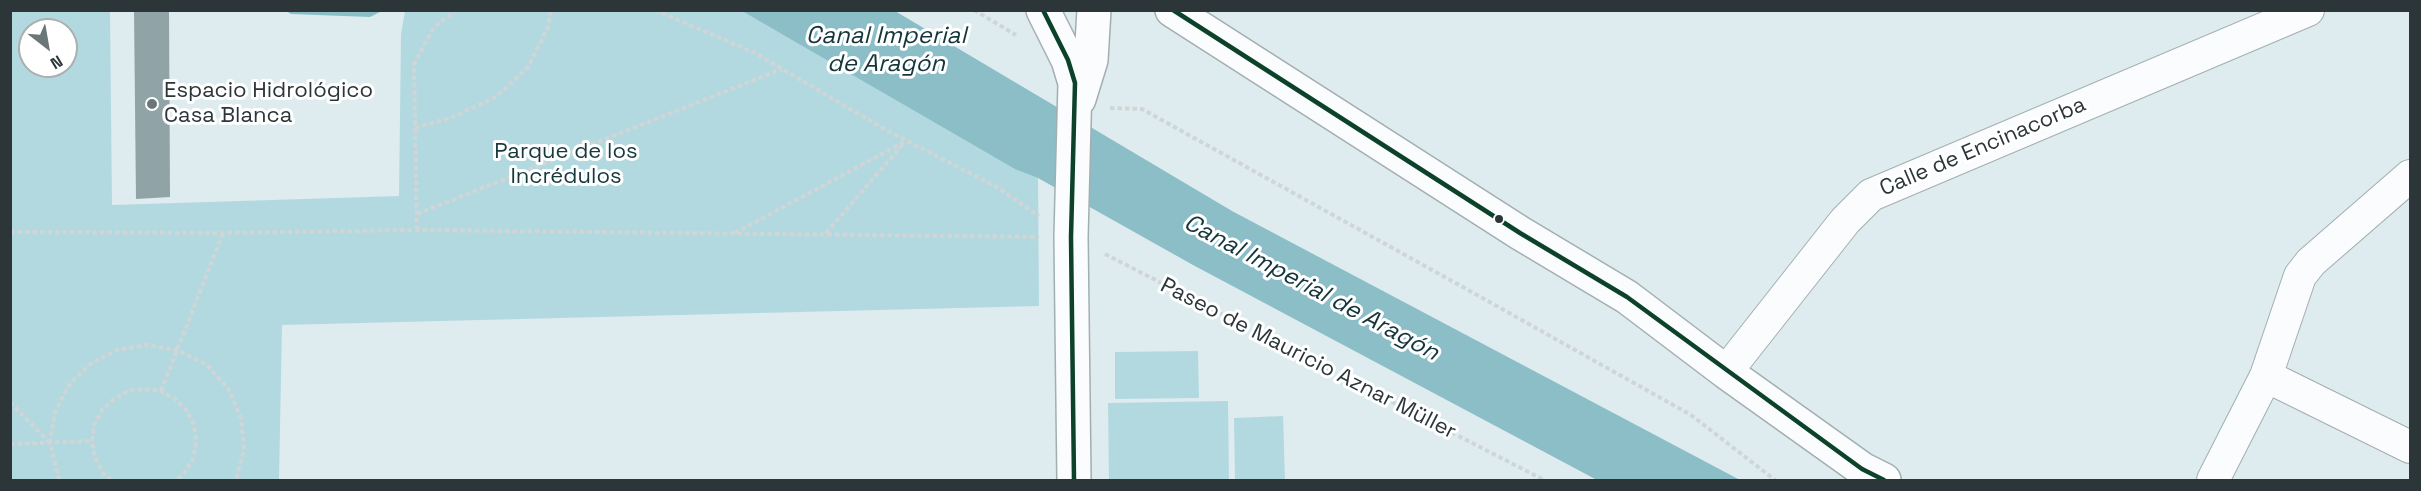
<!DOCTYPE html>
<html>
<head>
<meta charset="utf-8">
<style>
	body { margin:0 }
	#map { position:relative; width:2421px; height:491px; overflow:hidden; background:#deecef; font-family:"Space Grotesk",sans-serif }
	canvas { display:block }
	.frame { position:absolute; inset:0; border:12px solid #2c3638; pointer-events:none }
	.north { position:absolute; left:18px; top:18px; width:60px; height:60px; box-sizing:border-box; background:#fff; border:2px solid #abafaf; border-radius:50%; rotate:149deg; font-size:16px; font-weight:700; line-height:24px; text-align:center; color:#2c3638 }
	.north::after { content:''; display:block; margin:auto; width:21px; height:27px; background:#6a7678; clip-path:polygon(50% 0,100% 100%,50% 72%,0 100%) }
</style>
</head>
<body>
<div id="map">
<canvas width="2421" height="491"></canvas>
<div class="frame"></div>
<div class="north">N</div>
</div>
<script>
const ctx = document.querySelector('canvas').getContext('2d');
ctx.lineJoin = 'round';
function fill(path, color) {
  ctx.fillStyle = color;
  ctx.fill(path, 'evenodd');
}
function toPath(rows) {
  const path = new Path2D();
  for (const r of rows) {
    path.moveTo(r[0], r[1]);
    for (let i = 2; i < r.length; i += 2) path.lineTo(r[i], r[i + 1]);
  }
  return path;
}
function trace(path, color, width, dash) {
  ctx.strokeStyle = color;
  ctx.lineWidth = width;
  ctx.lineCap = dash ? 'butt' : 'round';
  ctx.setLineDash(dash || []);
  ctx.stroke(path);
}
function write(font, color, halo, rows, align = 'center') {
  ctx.font = font + ' "Space Grotesk",sans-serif';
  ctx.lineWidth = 6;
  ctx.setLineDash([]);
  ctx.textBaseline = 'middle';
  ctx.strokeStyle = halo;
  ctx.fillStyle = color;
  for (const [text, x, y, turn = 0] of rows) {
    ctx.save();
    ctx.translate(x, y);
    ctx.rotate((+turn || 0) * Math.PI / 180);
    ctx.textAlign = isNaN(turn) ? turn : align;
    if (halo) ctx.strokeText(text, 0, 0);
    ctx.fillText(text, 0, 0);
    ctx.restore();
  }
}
const green = toPath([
	[10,11,110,12,112,205,399,196,401,34,405,11,742,11,1038,178,1039,306,282,325,279,480,11,480],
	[30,30,66,30,66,66,30,66],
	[1198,351,1199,398,1115,399,1115,352],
	[1228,401,1229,480,1109,480,1108,403],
	[1283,416,1285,480,1235,480,1234,418]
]);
const water = toPath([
	[286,11,382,11,370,17,291,14],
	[742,11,895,11,1232,211,1740,480,1597,480,1193,265,1038,178,1015,169]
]);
const building = toPath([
	[134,10,169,10,170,197,136,199]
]);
const path = toPath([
	[655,10,755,53,886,130,997,187,1039,216],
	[974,10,1016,35],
	[1110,108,1142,109,1461,286,1691,415,1775,480],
	[415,128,453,117,496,97,528,67,548,27,551,10],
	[417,214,782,69],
	[417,230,414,64,434,27,457,10],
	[10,232,223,233,417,230,1039,237],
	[735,233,906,141],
	[826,233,904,143],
	[1105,254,1544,480],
	[161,391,223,233],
	[10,402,49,442],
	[10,444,92,441],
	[59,480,50,442,55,412,69,385,90,364,117,350,147,345,177,350,206,364,228,388,241,418,244,450,236,480],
	[111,480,104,474,95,458,92,441,94,425,102,410,114,399,128,391,144,389,161,391,175,399,187,411,194,425,196,442,193,459,183,475,176,480]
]);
const minor = toPath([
	[1726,372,1845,221,1871,195,2308,10],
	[2266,376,2410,447],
	[2213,480,2266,376,2300,276,2311,262,2410,176]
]);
const tertiary = toPath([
	[1043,10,1068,60,1075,83,1071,237,1074,480],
	[1172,10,1520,233,1627,297,1726,372,1862,469,1884,480],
	[1079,99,1091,60,1094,10]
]);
const bus1 = toPath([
	[1043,10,1068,60,1075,83,1071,237,1074,480],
	[1173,10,1520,233,1627,297,1862,469,1884,480]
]);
const markers = [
	[152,104,6,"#6a7678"],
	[1499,219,5,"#2c3638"]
];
const poiNames = [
	["Espacio Hidrológico",164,91],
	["Casa Blanca",164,116]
];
const streetNames = [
	["Calle de Encinacorba",1983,147,-23],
	["Paseo de Mauricio Aznar Müller",1308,359,27]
];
const parkNames = [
	["Parque de los",566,152],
	["Incrédulos",566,177]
];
const waterNames = [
	["Canal Imperial",886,36],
	["de Aragón",886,64],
	["Canal Imperial de Aragón",1311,288,28]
];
fill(green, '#b3d9e0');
fill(water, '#8bbec7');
fill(building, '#90a3a7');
trace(minor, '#a3aeb0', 34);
trace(tertiary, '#a3aeb0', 36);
trace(path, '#d0d5d6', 4, [4.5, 3]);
trace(minor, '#fafcfd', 32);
trace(tertiary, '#fafcfd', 33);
trace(bus1, '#0c422a', 4.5);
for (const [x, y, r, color] of markers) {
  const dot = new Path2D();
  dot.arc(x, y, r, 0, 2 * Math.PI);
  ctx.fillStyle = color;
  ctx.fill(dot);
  trace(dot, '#fff', 2);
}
write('22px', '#2c3638', '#fff', poiNames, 'left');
write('22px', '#2c3638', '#fff', streetNames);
write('22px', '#17393e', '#fff', parkNames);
write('italic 24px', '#14363b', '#fff', waterNames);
</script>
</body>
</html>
